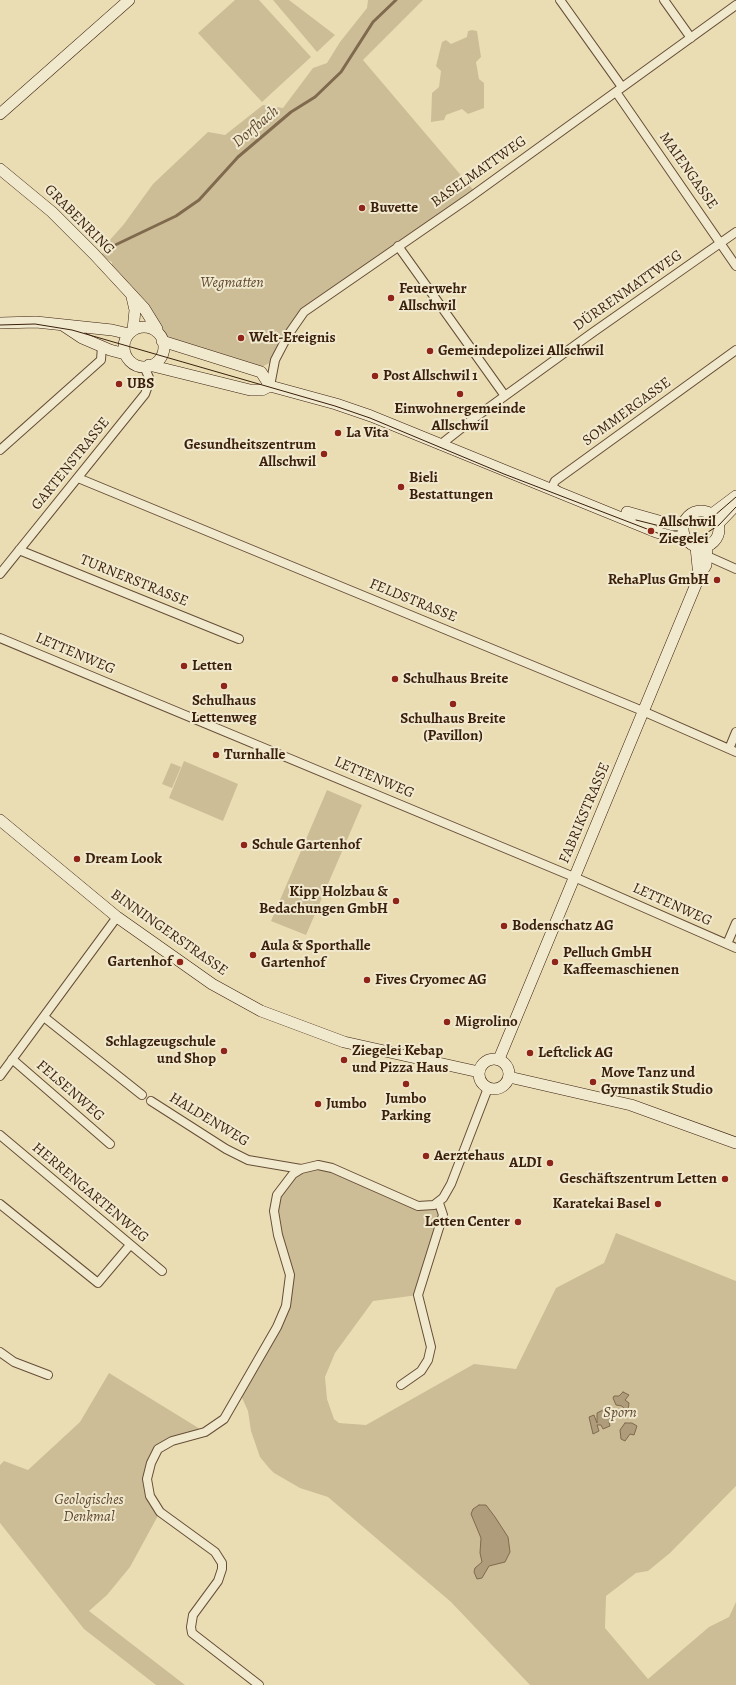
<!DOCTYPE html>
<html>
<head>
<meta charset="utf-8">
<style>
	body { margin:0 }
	canvas { display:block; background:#eaddb3 }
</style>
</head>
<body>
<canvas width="736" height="1685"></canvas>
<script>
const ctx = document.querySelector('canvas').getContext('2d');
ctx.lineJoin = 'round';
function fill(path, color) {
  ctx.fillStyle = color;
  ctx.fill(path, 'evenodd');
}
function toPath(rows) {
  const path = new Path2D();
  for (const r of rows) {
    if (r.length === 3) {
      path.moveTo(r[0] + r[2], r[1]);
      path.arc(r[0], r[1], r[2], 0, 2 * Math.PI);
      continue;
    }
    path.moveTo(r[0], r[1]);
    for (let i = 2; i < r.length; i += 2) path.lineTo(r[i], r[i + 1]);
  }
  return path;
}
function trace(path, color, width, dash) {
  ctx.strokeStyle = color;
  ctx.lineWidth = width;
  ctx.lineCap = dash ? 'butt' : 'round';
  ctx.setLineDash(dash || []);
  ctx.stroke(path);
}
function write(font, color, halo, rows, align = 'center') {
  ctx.font = font + ' Alegreya,serif';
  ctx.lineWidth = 4;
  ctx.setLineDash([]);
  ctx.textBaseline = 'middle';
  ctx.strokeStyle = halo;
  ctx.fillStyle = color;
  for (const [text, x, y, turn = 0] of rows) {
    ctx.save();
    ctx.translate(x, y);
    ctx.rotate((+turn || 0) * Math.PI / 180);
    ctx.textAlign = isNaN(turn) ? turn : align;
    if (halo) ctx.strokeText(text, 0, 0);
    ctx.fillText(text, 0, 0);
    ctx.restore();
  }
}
const green = toPath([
	[235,0,259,0,311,57,262,102,198,33],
	[273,0,289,0,335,35,317,52],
	[368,0,423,0,363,60,476,193,304,312,275,360,256,370,162,341,111,273,112,262,101,256,109,241,124,224,153,184,208,132,225,135,263,105,283,108,313,68,327,63,340,42,367,8],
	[472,30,477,31,481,57,476,62,479,79,484,83,484,108,468,114,462,109,446,115,444,120,431,122,432,93,439,87,441,71,436,66,442,42,446,40,451,44,467,37,468,31],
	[184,761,238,784,223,821,169,798],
	[171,763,181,767,172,788,162,784],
	[327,790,362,805,306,935,271,921],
	[318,1165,418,1206,439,1203,443,1215,418,1295,373,1301,335,1353,325,1377,327,1399,334,1419,339,1423,366,1425,474,1364,516,1369,556,1288,604,1263,616,1233,736,1281,736,1486,670,1553,648,1571,636,1573,606,1596,605,1628,648,1679,709,1627,729,1617,736,1602,736,1685,530,1685,451,1602,328,1497,300,1488,274,1473,269,1468,260,1457,251,1431,248,1411,239,1391,277,1327,290,1275,278,1235,277,1195,293,1174],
	[109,1373,205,1432,158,1449,147,1479,160,1512,130,1567,107,1595,89,1611,185,1685,156,1685,84,1629,0,1523,0,1465,4,1461,28,1470,80,1422]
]);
const water = toPath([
	[623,1392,629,1395,625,1400,629,1403,628,1411,627,1412,622,1406,616,1405,613,1398,614,1396,619,1396,623,1392],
	[603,1410,610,1416,609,1422,610,1426,603,1429,601,1425,597,1425,599,1431,593,1434,589,1417,594,1415,597,1423,597,1413,603,1410],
	[625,1423,632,1423,637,1426,634,1435,630,1434,625,1441,621,1439,620,1430,625,1423],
	[479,1505,486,1505,495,1517,508,1537,510,1552,505,1562,489,1566,482,1578,477,1579,474,1572,475,1568,482,1562,480,1553,481,1538,471,1514,473,1509,479,1505]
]);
const stream = toPath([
	[111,247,176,216,199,200,238,157,291,112,315,97,341,72,373,22,396,0]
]);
const street = toPath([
	[560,0,622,87],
	[664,0,691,38],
	[616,92,736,266],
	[398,246,505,396],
	[270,386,275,360,288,335,304,312,469,198,736,5],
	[440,445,473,419,592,333,736,232],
	[0,450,101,360,102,346],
	[78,478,638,709,736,752],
	[557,490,552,487,555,481,736,350],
	[19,550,239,639],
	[707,556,736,569],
	[0,574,145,394,150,380,144,366],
	[0,638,574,877,736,948],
	[729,749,736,732],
	[727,944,736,923],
	[44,1017,142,1095],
	[12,1059,110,1144],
	[0,1076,117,917],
	[151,1101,226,1149,248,1160,301,1169],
	[0,1135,162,1271],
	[0,1204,98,1283,130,1245],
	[0,1352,14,1362,48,1375],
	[401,1385,421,1371,428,1360,431,1347,418,1295,443,1215,439,1203],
	[259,1685,192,1633,191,1627,193,1615,218,1581,222,1569,222,1563,215,1552,160,1512,150,1496,147,1479,151,1463,158,1449,172,1441,205,1432,224,1419,277,1327,286,1306,290,1275,278,1235,274,1211,277,1195,293,1174,301,1169,318,1165,332,1168,418,1206,434,1205,443,1198,451,1184,488,1088]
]);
const secondary = toPath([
	[0,114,129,0],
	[0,169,52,212,94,254,144,308,157,329,157,332],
	[132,297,135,310,133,330],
	[0,323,36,322,112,330,129,334],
	[64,326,82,338,110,350,125,354],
	[144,347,20],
	[162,341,261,372,270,386],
	[149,365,250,390,262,390,270,386,336,404,371,416,656,532,674,537,684,537],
	[701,529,18],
	[627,512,673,525,684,524],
	[712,514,736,496],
	[719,523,736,505],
	[696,547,699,577],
	[0,820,117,917,212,984,261,1011,344,1042,479,1072],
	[494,1074,15],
	[499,1059,699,577,706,565,707,547],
	[509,1077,631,1105,736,1143]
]);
const tram = toPath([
	[0,325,35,324,72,330,335,406,370,418,504,474,673,539,691,539,705,534,719,525,736,507],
	[636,520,664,527,691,525,714,516,736,497]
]);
const markers = [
	[362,208,4,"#8f2418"],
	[391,298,4,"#8f2418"],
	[241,338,4,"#8f2418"],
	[430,351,4,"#8f2418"],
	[375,376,4,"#8f2418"],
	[119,384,4,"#8f2418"],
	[460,394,4,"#8f2418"],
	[338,433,4,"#8f2418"],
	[324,454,4,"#8f2418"],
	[401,487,4,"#8f2418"],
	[651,531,4,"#8f2418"],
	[717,580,4,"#8f2418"],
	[184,666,4,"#8f2418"],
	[395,679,4,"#8f2418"],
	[224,686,4,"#8f2418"],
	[453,704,4,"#8f2418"],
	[216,755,4,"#8f2418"],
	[244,845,4,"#8f2418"],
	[77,859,4,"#8f2418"],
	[396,901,4,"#8f2418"],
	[504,926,4,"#8f2418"],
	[253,955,4,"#8f2418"],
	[180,962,4,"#8f2418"],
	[555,962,4,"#8f2418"],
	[367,980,4,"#8f2418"],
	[447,1022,4,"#8f2418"],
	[224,1051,4,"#8f2418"],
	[530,1053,4,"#8f2418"],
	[344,1060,4,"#8f2418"],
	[593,1082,4,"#8f2418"],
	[406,1084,4,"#8f2418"],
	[318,1104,4,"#8f2418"],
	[426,1156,4,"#8f2418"],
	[550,1163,4,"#8f2418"],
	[725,1179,4,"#8f2418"],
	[658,1204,4,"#8f2418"],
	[518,1222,4,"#8f2418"]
];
const streetNames = [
	["MAIENGASSE",688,171,55],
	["BASELMATTWEG",479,172,-35],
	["GRABENRING",79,220,45],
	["DÜRRENMATTWEG",628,291,-35],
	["SOMMERGASSE",627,412,-36],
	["GARTENSTRASSE",71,464,-51],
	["TURNERSTRASSE",134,581,22],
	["FELDSTRASSE",413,601,22],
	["LETTENWEG",75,654,23],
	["LETTENWEG",374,778,23],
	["FABRIKSTRASSE",585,813,-67],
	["LETTENWEG",672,905,24],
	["BINNINGERSTRASSE",169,933,35],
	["FELSENWEG",70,1091,41],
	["HALDENWEG",209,1120,31],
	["HERRENGARTENWEG",90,1193,40]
];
const poiNames = [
	["Buvette",370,208],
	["Feuerwehr",399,289],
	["Allschwil",399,306],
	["Welt-Ereignis",249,338],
	["Gemeindepolizei Allschwil",438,351],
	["Post Allschwil 1",383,376],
	["UBS",127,384],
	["Einwohnergemeinde",460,409,"center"],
	["Allschwil",460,426,"center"],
	["La Vita",346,433],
	["Gesundheitszentrum",316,445,"right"],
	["Allschwil",316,462,"right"],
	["Bieli",409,478],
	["Bestattungen",409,495],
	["Allschwil",659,522],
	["Ziegelei",659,539],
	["RehaPlus GmbH",709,580,"right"],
	["Letten",192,666],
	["Schulhaus Breite",403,679],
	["Schulhaus",224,701,"center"],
	["Lettenweg",224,718,"center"],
	["Schulhaus Breite",453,719,"center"],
	["(Pavillon)",453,736,"center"],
	["Turnhalle",224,755],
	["Schule Gartenhof",252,845],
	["Dream Look",85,859],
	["Kipp Holzbau &",388,892,"right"],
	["Bedachungen GmbH",388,909,"right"],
	["Bodenschatz AG",512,926],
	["Aula & Sporthalle",261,946],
	["Gartenhof",261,963],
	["Pelluch GmbH",563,953],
	["Kaffeemaschienen",563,970],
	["Gartenhof",172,962,"right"],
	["Fives Cryomec AG",375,980],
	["Migrolino",455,1022],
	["Schlagzeugschule",216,1042,"right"],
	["und Shop",216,1059,"right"],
	["Ziegelei Kebap",352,1051],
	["und Pizza Haus",352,1068],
	["Leftclick AG",538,1053],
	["Move Tanz und",601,1073],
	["Gymnastik Studio",601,1090],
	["Jumbo",406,1099,"center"],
	["Parking",406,1116,"center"],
	["Jumbo",326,1104],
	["Aerztehaus",434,1156],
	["ALDI",542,1163,"right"],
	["Geschäftszentrum Letten",717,1179,"right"],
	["Karatekai Basel",650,1204,"right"],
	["Letten Center",510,1222,"right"]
];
const parkNames = [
	["Wegmatten",232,283],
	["Sporn",620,1413],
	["Geologisches",89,1500],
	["Denkmal",89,1517]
];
const waterNames = [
	["Dorfbach",256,127,-40]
];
fill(green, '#ccbd97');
fill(water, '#ae9c7a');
trace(water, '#806a4e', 1);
trace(stream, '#806a4e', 3);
trace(street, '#664e36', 10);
trace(secondary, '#3a1f0c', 12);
trace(street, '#f1e9ce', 8);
trace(secondary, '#f1e9ce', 11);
trace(tram, '#3a1f0c', 1);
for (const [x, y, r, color] of markers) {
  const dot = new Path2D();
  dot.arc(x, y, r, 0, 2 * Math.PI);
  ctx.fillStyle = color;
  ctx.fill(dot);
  trace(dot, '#f1e9ce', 1.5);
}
write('15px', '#3a1f0c', '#f1e9ce', streetNames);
write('bold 15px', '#3a1f0c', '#f1e9ce', poiNames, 'left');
write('italic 15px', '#5e462f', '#f1e9ce', parkNames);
write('italic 16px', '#634b32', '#f1e9ce', waterNames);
</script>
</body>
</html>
